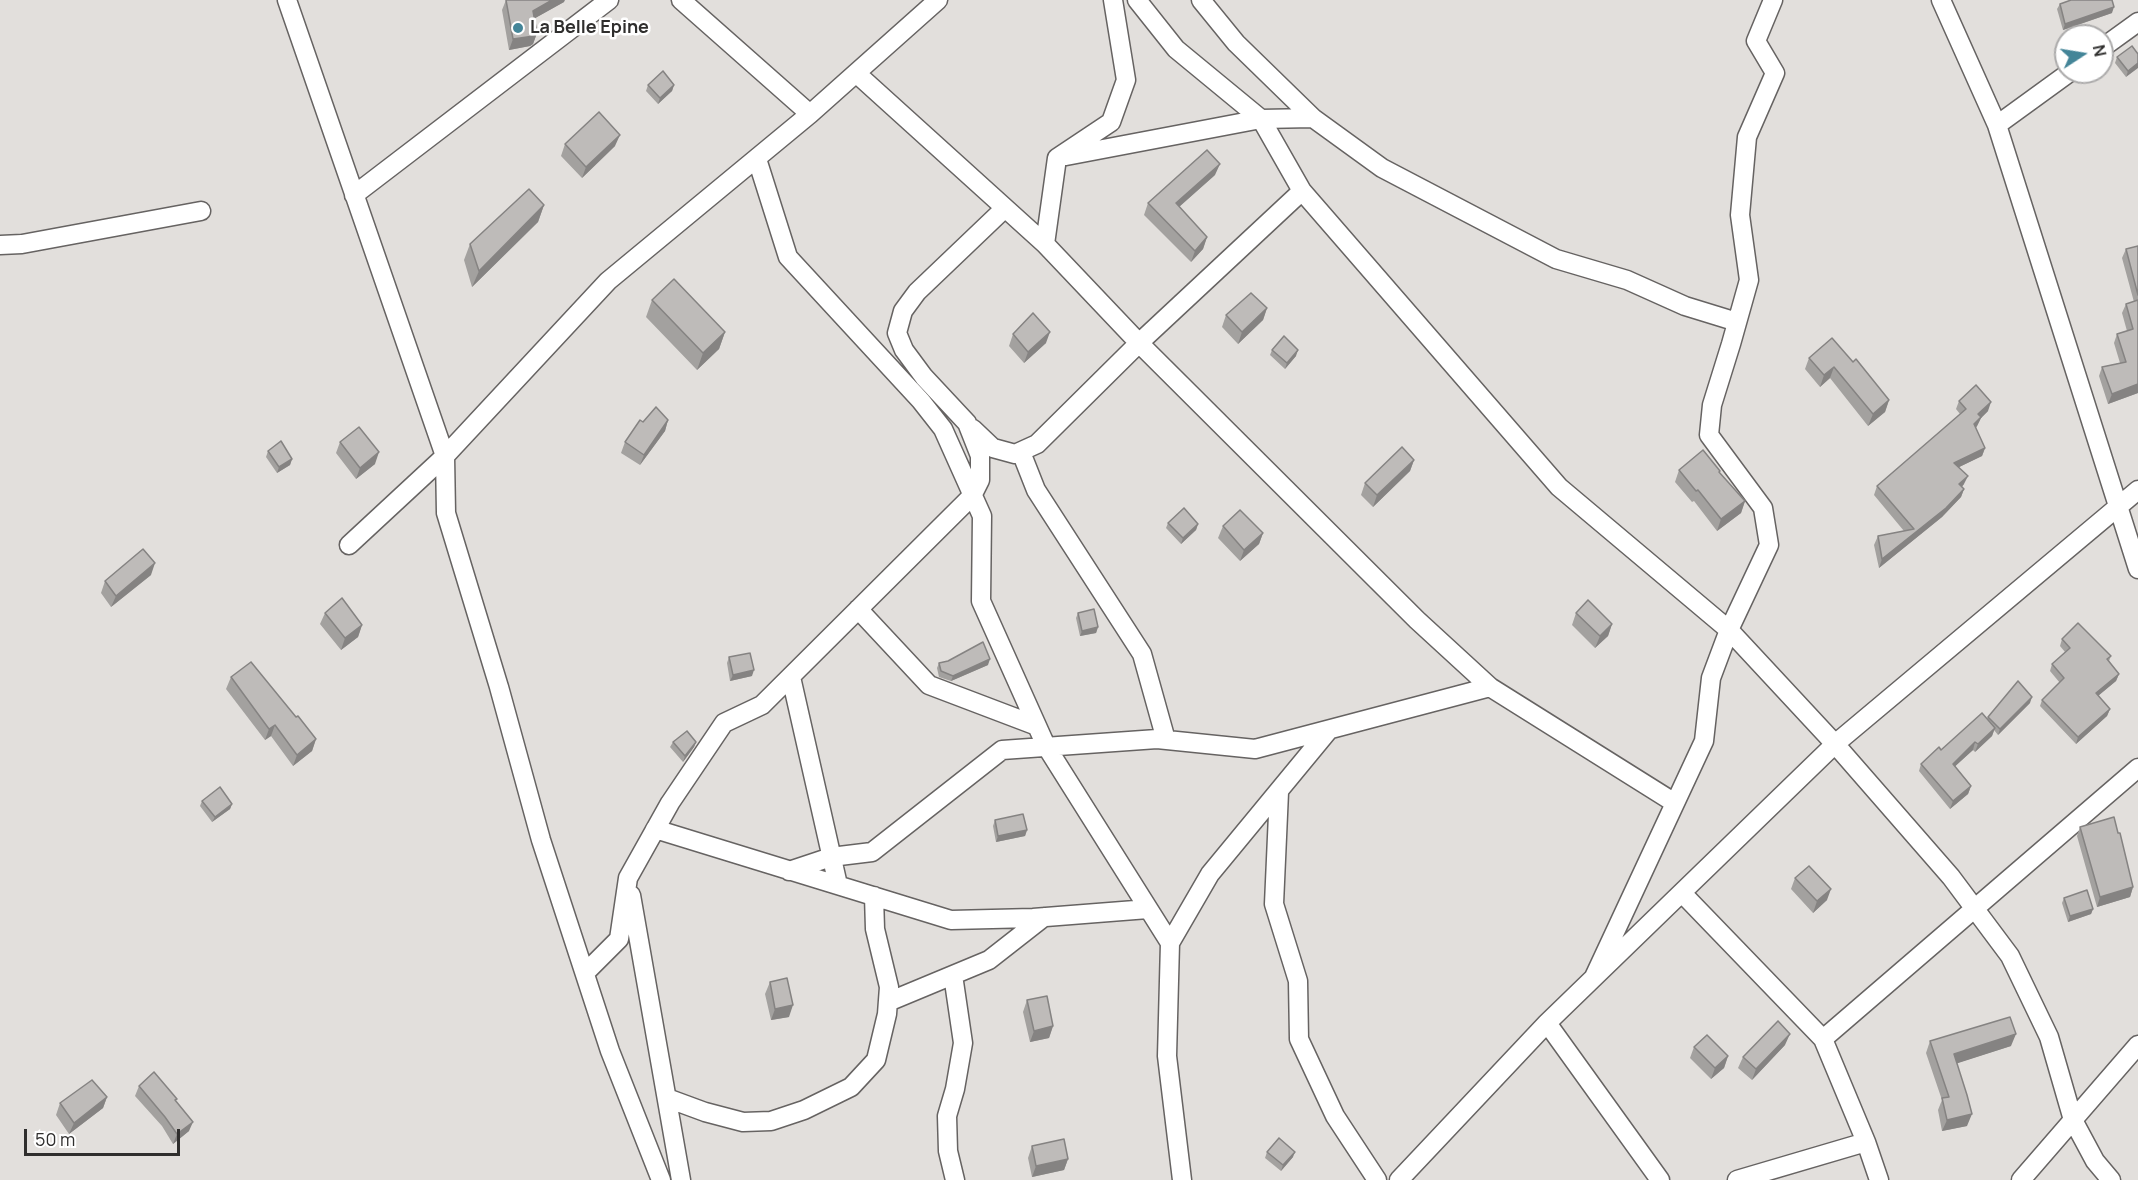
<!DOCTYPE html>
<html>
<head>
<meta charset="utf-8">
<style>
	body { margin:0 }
	#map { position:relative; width:2138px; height:1180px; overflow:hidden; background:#e2dfdc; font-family:Manrope,sans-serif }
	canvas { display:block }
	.north { position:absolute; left:2054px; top:24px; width:60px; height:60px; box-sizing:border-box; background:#fff; border:2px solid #acabab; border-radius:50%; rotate:78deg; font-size:16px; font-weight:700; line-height:24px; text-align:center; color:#2f2e2d }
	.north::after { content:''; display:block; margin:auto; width:21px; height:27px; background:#448598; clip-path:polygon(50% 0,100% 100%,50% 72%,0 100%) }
	.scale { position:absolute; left:24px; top:1129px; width:156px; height:27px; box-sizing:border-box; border:3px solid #2f2e2d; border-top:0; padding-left:8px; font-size:18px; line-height:21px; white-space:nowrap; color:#2f2e2d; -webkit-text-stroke:4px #fff; paint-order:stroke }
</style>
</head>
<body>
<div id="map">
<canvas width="2138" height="1180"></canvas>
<div class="north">N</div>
<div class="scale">50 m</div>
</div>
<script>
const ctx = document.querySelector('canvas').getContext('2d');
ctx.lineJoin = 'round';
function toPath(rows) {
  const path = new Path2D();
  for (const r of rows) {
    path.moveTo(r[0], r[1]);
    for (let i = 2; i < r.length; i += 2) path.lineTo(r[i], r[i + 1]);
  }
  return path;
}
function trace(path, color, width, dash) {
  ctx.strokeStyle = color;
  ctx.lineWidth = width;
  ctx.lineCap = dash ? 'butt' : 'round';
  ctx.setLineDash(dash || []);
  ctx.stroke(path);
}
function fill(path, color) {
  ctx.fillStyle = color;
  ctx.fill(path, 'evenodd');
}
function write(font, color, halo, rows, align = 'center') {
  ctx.font = font + ' Manrope,sans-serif';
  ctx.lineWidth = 5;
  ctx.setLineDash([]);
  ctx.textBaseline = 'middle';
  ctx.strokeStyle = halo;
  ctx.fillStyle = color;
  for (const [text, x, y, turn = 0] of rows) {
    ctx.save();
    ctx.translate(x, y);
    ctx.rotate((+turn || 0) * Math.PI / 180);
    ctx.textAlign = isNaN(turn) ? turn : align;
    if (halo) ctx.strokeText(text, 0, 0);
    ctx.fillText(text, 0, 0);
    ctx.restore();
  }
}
const street = toPath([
	[287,0,445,456,446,513,499,687,541,840,610,1051,661,1180],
	[681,0,810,114],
	[1137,0,1176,49,1261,119,1302,191,1559,487,1729,630,1835,744,1951,877,2010,956,2049,1037,2073,1120,2095,1161,2111,1180],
	[1201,0,1236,43,1313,118,1382,168,1556,259,1627,280,1685,306,1737,322],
	[1941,0,1997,125,2138,569],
	[2102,48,2138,22],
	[856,73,1045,244,1139,343,1417,620,1490,687],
	[1997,125,2070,72],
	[1066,156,1261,119,1313,118],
	[757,159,788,257,921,401,943,429,982,516,981,601,1046,746,1170,943,1167,1056,1182,1180],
	[354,195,609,0],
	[1045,244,1057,158,1111,122,1126,80,1113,0],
	[0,245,22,244,201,211],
	[973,429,993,448,1015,454,1037,444,1139,343,1302,191],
	[1021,452,1036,490,1142,654,1166,740],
	[349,545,445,456,608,281,810,114,938,0],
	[858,609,929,685,1037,726],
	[791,677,838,885],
	[1279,792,1274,904,1298,981,1299,1039,1335,1116,1377,1180],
	[655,829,951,920,1033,918,1148,909],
	[789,871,831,857,872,852,1002,750,1157,739,1255,749,1490,687,1675,803],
	[1682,893,1823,1039,2138,768],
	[631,895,681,1180],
	[1170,943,1210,874,1328,731],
	[586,972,619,939,628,878,670,803,724,723,762,705,972,496,980,480,980,456,967,423,924,377,904,350,897,333,903,311,917,292,1005,208],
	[953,975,963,1043,955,1089,947,1116,948,1151,955,1180],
	[1594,977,1704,741,1711,678,1729,630,1769,545,1763,508,1709,435,1712,405,1731,344,1749,280,1740,215,1747,137,1775,73,1756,41,1773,0],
	[888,1002,989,960,1044,917],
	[1547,1023,1660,1180],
	[1823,1039,1866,1142,1879,1180],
	[667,1098,705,1112,743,1122,771,1121,804,1110,851,1087,876,1060,887,1014,889,987,875,929,874,896],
	[1399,1180,1547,1023,1835,744,2138,490],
	[1737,1180,1866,1142],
	[2021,1180,2138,1045]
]);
const wall = toPath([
	[506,0,564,2,535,18,537,33,533,44,530,46,509,50,502,10],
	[2060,4,2112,13,2063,30,2057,9],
	[2138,54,2126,77,2115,63,2117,57],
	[648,85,674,85,672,91,658,104,646,91],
	[565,144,615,146,582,178,561,156],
	[1215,175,1179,207,1207,237,1203,249,1191,262,1144,215,1148,203],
	[544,205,538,222,472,287,464,260,470,244],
	[2138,246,2138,393,2108,404,2099,376,2102,367,2120,363,2114,343,2117,334,2127,331,2122,313,2126,304,2134,302,2122,258,2126,249],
	[652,300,725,332,719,349,697,370,646,317],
	[1267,308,1263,320,1238,344,1222,327,1226,315],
	[1013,334,1046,343,1024,363,1009,346],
	[1272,350,1296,356,1285,369,1270,355],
	[1809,358,1853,362,1889,400,1885,412,1868,426,1830,378,1820,387,1805,369],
	[1959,401,1988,411,1981,418,1976,428,1985,448,1982,456,1959,467,1964,484,1962,487,1964,489,1961,497,1942,517,1879,568,1874,545,1878,536,1904,531,1874,495,1877,486,1960,414,1956,409],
	[668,420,665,431,640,465,621,453,625,442,643,422],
	[340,442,375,464,356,479,336,453],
	[268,451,292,459,290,465,277,473,266,457],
	[1414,460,1410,471,1373,507,1361,495,1365,483],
	[1679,470,1720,471,1719,473,1745,501,1741,513,1717,531,1694,501,1692,502,1675,482],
	[1168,523,1198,524,1196,530,1181,544,1166,528],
	[1223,526,1263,533,1259,544,1240,561,1218,538],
	[151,575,111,607,101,593,105,581],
	[325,613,362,625,358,637,341,650,320,624],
	[1078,613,1098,627,1096,633,1080,636,1076,618],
	[1576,613,1612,624,1608,636,1595,648,1572,625],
	[2062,639,2111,656,2109,661,2119,674,2116,681,2098,696,2110,709,2107,716,2076,744,2040,706,2042,700,2060,683,2050,671,2052,664,2065,652,2060,646],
	[729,657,752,676,730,681,727,663],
	[939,663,988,665,951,681,939,677,937,668],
	[231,677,296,717,316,739,312,751,293,766,271,736,265,740,226,689],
	[2030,703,1998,735,1994,730,1992,736,1975,752,1973,750,1955,766,1971,786,1968,794,1950,809,1919,771,1921,764,1987,719,1988,717],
	[673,742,696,742,694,747,683,762,670,747],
	[202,801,232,804,230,809,212,822,200,806],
	[995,820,1027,830,1025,836,996,842,993,826],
	[2080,827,2133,887,2130,897,2097,907,2077,836],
	[1795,878,1827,900,1813,913,1791,889],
	[2064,898,2093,909,2091,914,2068,922,2062,903],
	[770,982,789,1017,771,1020,765,994],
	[1027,1000,1053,1026,1049,1038,1030,1042,1023,1012],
	[1930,1041,2011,1046,1957,1063,1967,1126,1942,1131,1938,1110,1942,1100,1926,1053],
	[1785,1045,1752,1080,1738,1068,1743,1057],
	[1694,1047,1728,1056,1724,1068,1711,1079,1690,1058],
	[139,1086,189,1131,173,1144,162,1126,135,1096],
	[107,1097,103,1108,69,1134,56,1115,60,1103],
	[1032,1146,1068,1159,1064,1170,1032,1177,1028,1158],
	[1267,1152,1293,1157,1281,1171,1265,1158]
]);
const shadedWall = toPath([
	[552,0,565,0,564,2,530,21,533,11],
	[2114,7,2112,13,2063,30,2065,24],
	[537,33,533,44,530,46,509,50,513,39],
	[2138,63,2138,68,2126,77,2128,71],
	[674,85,672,91,658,104,660,98],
	[620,135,615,146,582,178,586,167],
	[1220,164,1215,175,1171,214,1176,203],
	[544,205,538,222,472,287,479,271],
	[1207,237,1203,249,1191,262,1195,251],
	[1267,308,1263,320,1238,344,1242,332],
	[725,332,719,349,697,370,703,353],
	[1050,332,1046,343,1024,363,1028,352],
	[1298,350,1296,356,1285,369,1287,363],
	[1834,367,1830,378,1820,387,1824,375],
	[2138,384,2138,393,2108,404,2112,394],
	[1889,400,1885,412,1868,426,1873,414],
	[1991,402,1988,411,1981,418,1977,426,1971,433,1978,414],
	[668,420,665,431,640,465,644,455],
	[1985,448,1982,456,1951,471,1954,463],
	[379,452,375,464,356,479,360,468],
	[292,459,290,465,277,473,279,467],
	[1414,460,1410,471,1373,507,1377,495],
	[1968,476,1964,484,1956,493,1959,484],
	[1964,489,1961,497,1942,517,1879,568,1882,559],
	[1745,501,1741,513,1717,531,1721,519],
	[1198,524,1196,530,1181,544,1183,538],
	[1263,533,1259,544,1240,561,1244,550],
	[155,563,151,575,111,607,116,596],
	[1612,624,1608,636,1595,648,1600,636],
	[362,625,358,637,341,650,345,638],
	[1098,627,1096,633,1080,636,1082,631],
	[990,659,988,665,951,681,953,676],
	[754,670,752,676,730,681,733,675],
	[2119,674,2116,681,2093,700,2096,693],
	[2032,697,2030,703,1998,735,2000,729],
	[2110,709,2107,716,2076,744,2078,737],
	[275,725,271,736,265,740,269,729],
	[1995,728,1992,736,1975,752,1978,744],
	[316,739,312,751,293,766,297,755],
	[696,742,694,747,683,762,685,756],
	[1975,742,1973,750,1950,771,1953,764],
	[1971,786,1968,794,1950,809,1953,801],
	[232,804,230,809,212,822,215,817],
	[1027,830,1025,836,996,842,998,836],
	[2133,887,2130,897,2097,907,2100,897],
	[1831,889,1827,900,1813,913,1817,901],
	[2093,909,2091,914,2068,922,2070,916],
	[793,1005,789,1017,771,1020,775,1009],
	[1053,1026,1049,1038,1030,1042,1034,1031],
	[1790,1034,1785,1045,1752,1080,1756,1069],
	[2016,1034,2011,1046,1949,1066,1954,1054],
	[1728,1056,1724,1068,1711,1079,1715,1068],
	[107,1097,103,1108,69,1134,74,1123],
	[1972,1114,1967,1126,1942,1131,1947,1120],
	[193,1122,189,1131,173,1144,177,1134],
	[1295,1152,1293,1157,1281,1171,1283,1165],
	[1068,1159,1064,1170,1032,1177,1036,1166]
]);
const building = toPath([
	[506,0,552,0,533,11,537,33,534,36,513,39,506,0],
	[2071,0,2112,0,2114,7,2065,24,2060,4,2071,0],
	[2132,46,2138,54,2138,63,2128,71,2117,57,2132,46],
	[663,71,674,85,660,98,648,85,663,71],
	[599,112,620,135,586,167,565,144,599,112],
	[1207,150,1220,164,1176,203,1207,237,1195,251,1148,203,1207,150],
	[529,189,544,205,479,271,470,244,529,189],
	[2138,246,2138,295,2126,249,2138,246],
	[674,279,725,332,703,353,652,300,674,279],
	[1251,293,1267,308,1242,332,1226,315,1251,293],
	[2138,300,2138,384,2112,394,2102,367,2126,362,2117,334,2133,329,2126,304,2138,300],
	[1033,313,1050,332,1028,352,1013,334,1033,313],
	[1284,336,1298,350,1287,363,1272,350,1284,336],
	[1832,338,1853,362,1856,359,1889,400,1873,414,1834,367,1824,375,1809,358,1832,338],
	[1976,385,1991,402,1978,414,1981,417,1974,424,1985,448,1954,463,1968,476,1959,484,1964,489,1946,508,1882,559,1878,536,1914,529,1877,486,1966,409,1959,401,1976,385],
	[656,407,668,420,644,455,625,442,640,420,643,422,656,407],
	[359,427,379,452,360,468,340,442,359,427],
	[281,441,292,459,279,467,268,451,281,441],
	[1402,447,1414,460,1377,495,1365,483,1402,447],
	[1703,450,1720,471,1719,472,1745,501,1721,519,1698,490,1696,491,1679,470,1703,450],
	[1184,508,1198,524,1183,538,1168,523,1184,508],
	[1240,510,1263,533,1244,550,1223,526,1240,510],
	[143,549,155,563,116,596,105,581,143,549],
	[342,598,362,625,345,638,325,613,342,598],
	[1588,600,1612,624,1600,636,1576,613,1588,600],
	[1094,609,1098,627,1082,631,1078,613,1094,609],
	[2078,623,2111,656,2107,659,2119,674,2096,693,2110,709,2078,737,2042,700,2064,678,2052,664,2070,648,2062,639,2078,623],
	[983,642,990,659,953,676,941,671,939,663,948,661,983,642],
	[750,653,754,670,733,675,729,657,750,653],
	[251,662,296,717,298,716,316,739,297,755,275,725,269,729,231,677,251,662],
	[2018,681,2032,697,2000,729,1988,717,2018,681],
	[1982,713,1995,728,1978,744,1975,742,1953,764,1971,786,1953,801,1921,764,1939,747,1941,750,1982,713],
	[687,731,696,742,685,756,673,742,687,731],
	[220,787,232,804,215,817,202,801,220,787],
	[1023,814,1027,830,998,836,995,820,1023,814],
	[2114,817,2118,833,2120,833,2133,887,2100,897,2080,827,2114,817],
	[1809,866,1831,889,1817,901,1795,878,1809,866],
	[2087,890,2093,909,2070,916,2064,898,2087,890],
	[787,978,793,1005,775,1009,770,982,787,978],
	[1047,996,1053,1026,1034,1031,1027,1000,1047,996],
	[2010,1017,2016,1034,1954,1054,1967,1095,1972,1114,1947,1120,1942,1098,1949,1097,1930,1041,2010,1017],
	[1778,1021,1790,1034,1756,1069,1743,1057,1778,1021],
	[1707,1035,1728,1056,1715,1068,1694,1047,1707,1035],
	[154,1072,177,1099,175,1100,193,1122,177,1134,165,1117,139,1086,154,1072],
	[92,1080,107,1097,74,1123,60,1103,92,1080],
	[1279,1138,1295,1152,1283,1165,1267,1152,1279,1138],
	[1064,1139,1068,1159,1036,1166,1032,1146,1064,1139]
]);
const markers = [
	[518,28,6,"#448598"]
];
const poiNames = [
	["La Belle Epine",530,28]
];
trace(street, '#666362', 21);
trace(street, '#fff', 18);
fill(wall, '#a3a19f');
fill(shadedWall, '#858382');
fill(building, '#bebbb9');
trace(building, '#858382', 1.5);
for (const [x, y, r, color] of markers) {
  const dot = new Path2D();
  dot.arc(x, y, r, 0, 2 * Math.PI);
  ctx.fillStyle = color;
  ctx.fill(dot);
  trace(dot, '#fff', 2);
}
write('bold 18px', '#2f2e2d', '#fff', poiNames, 'left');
</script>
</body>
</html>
